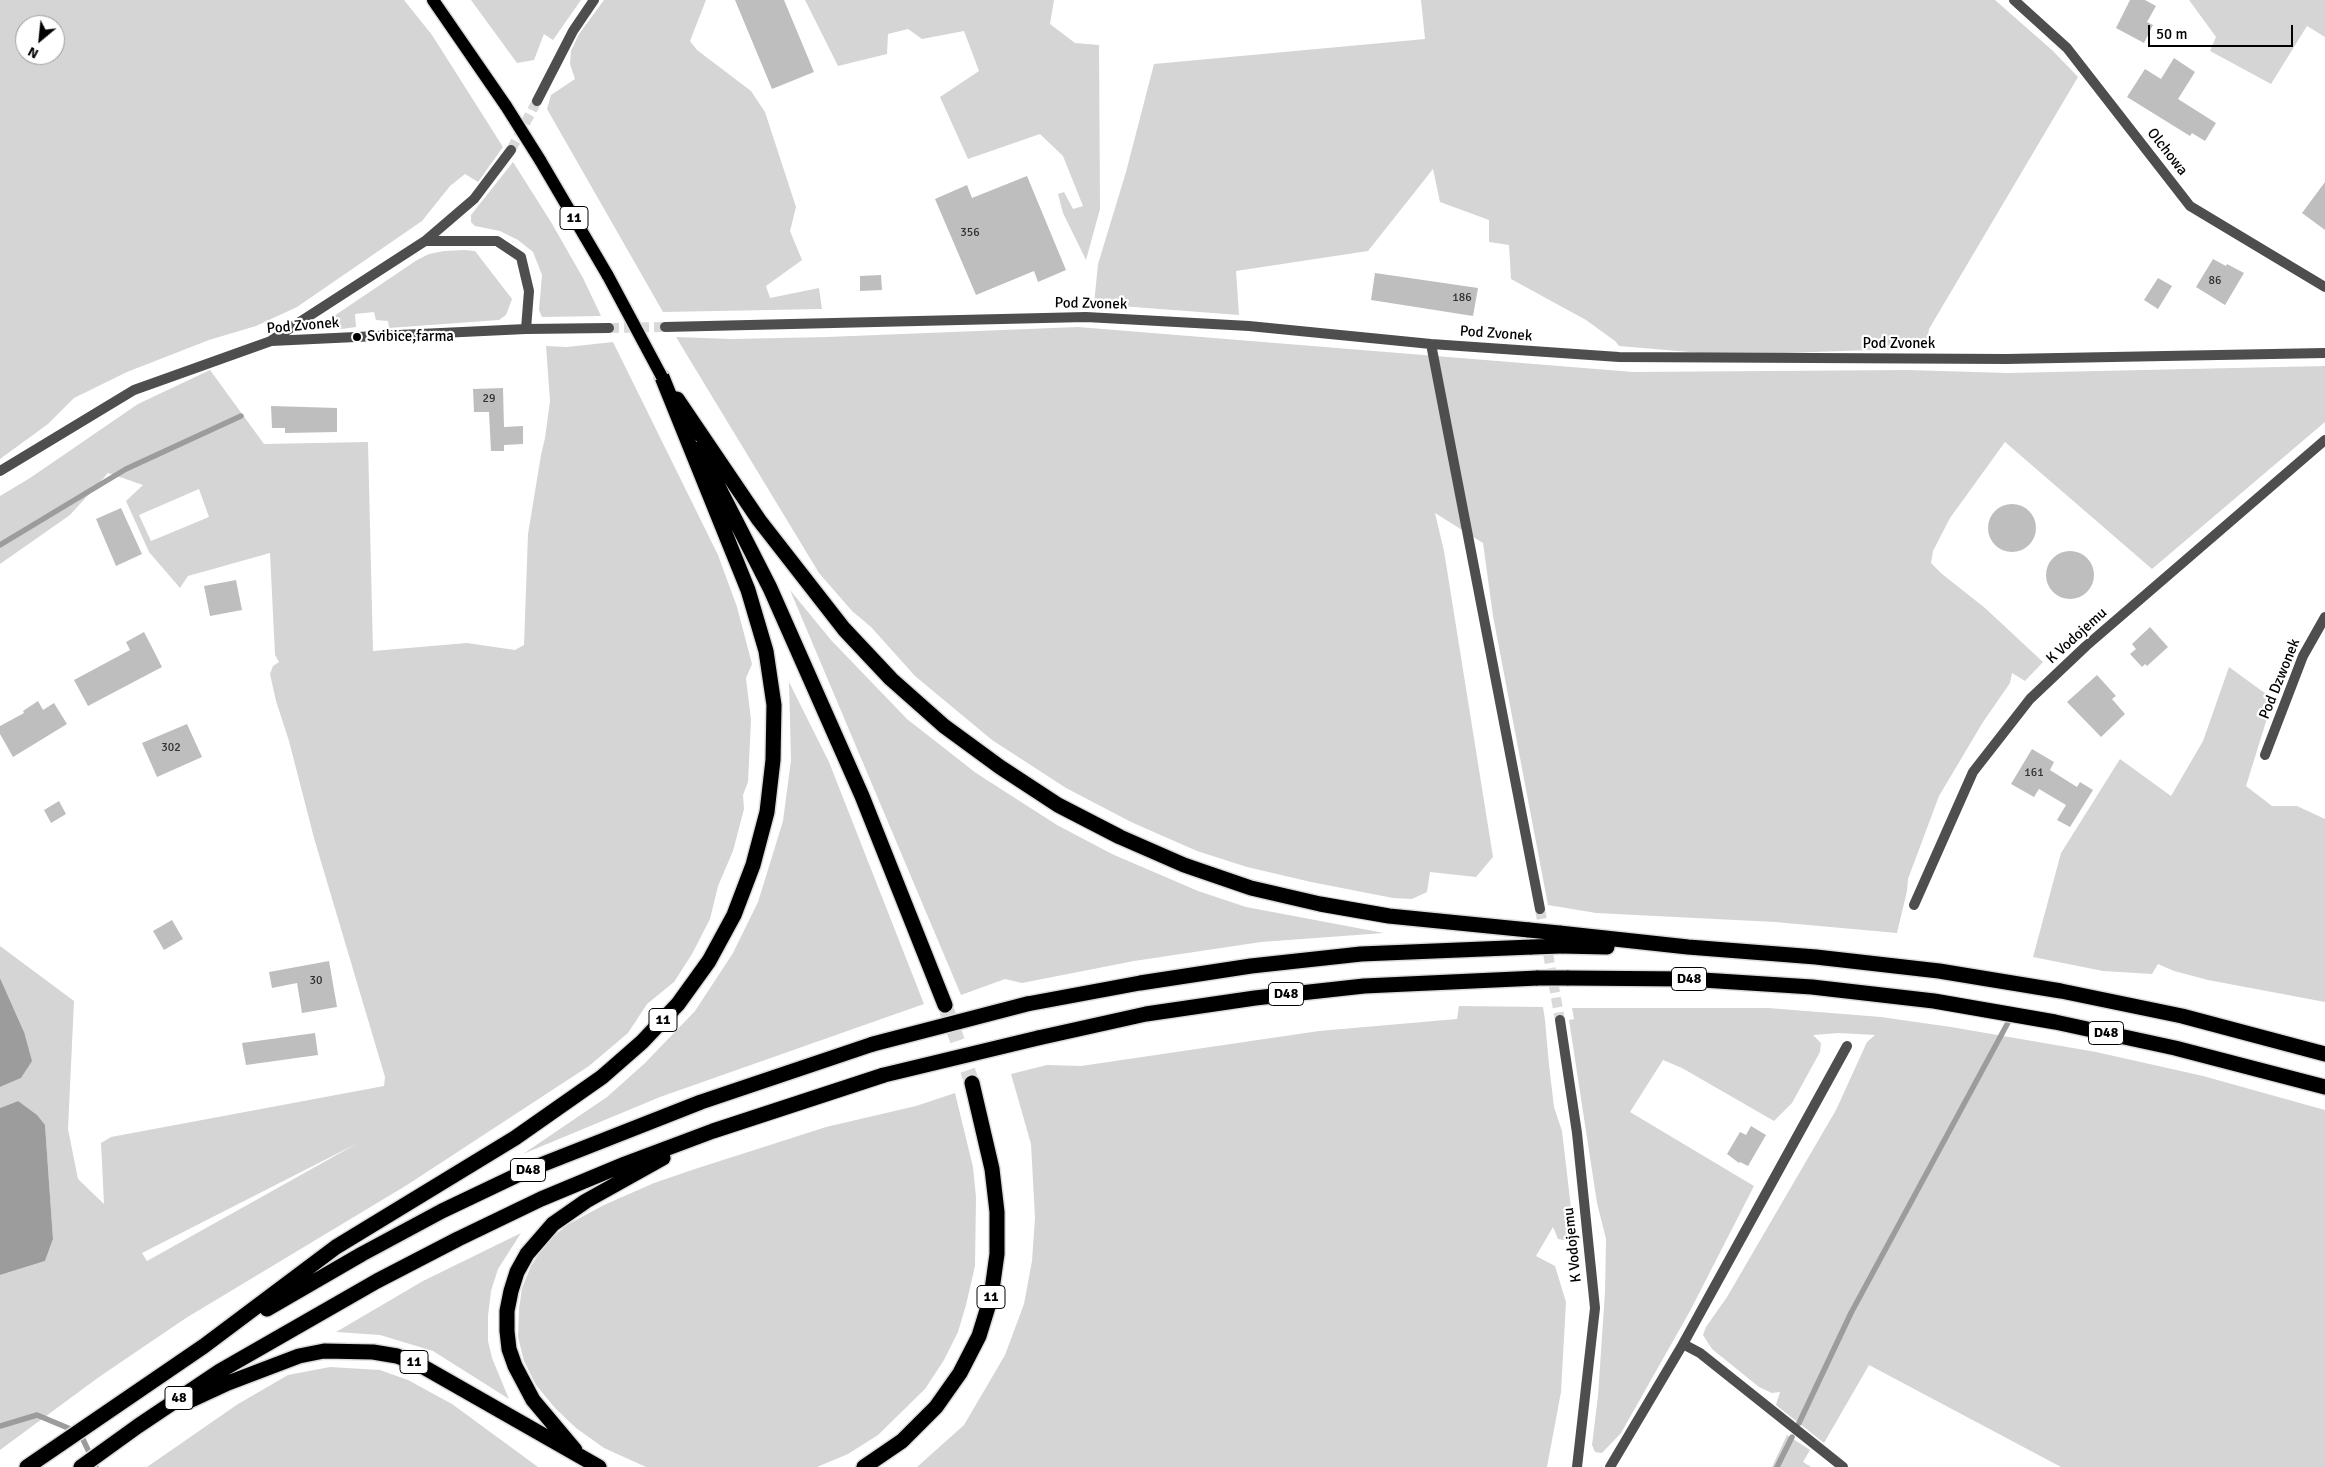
<!DOCTYPE html>
<html>
<head>
<meta charset="utf-8">
<style>
	body { margin:0 }
	#map { position:relative; width:2325px; height:1467px; overflow:hidden; background:#fff; font-family:Signika,sans-serif }
	canvas { display:block }
	.north { position:absolute; left:15px; top:15px; width:50px; height:50px; box-sizing:border-box; background:#fff; border:1px solid #999; border-radius:50%; rotate:208deg; font-size:14px; font-weight:700; line-height:20px; text-align:center; color:#000 }
	.north::after { content:''; display:block; margin:auto; width:18px; height:22px; background:#000; clip-path:polygon(50% 0,100% 100%,50% 72%,0 100%) }
	.scale { position:absolute; left:2148px; top:25px; width:145px; height:22px; box-sizing:border-box; border:2px solid #000; border-top:0; padding-left:6px; font-size:15px; line-height:18px; white-space:nowrap; color:#000; -webkit-text-stroke:4px #fff; paint-order:stroke }
</style>
</head>
<body>
<div id="map">
<canvas width="2325" height="1467"></canvas>
<div class="north">N</div>
<div class="scale">50 m</div>
</div>
<script>
const ctx = document.querySelector('canvas').getContext('2d');
ctx.lineJoin = 'round';
function fill(path, color) {
  ctx.fillStyle = color;
  ctx.fill(path, 'evenodd');
}
function toPath(rows) {
  const path = new Path2D();
  for (const r of rows) {
    if (r.length === 3) {
      path.moveTo(r[0] + r[2], r[1]);
      path.arc(r[0], r[1], r[2], 0, 2 * Math.PI);
      continue;
    }
    path.moveTo(r[0], r[1]);
    for (let i = 2; i < r.length; i += 2) path.lineTo(r[i], r[i + 1]);
  }
  return path;
}
function trace(path, color, width, dash) {
  ctx.strokeStyle = color;
  ctx.lineWidth = width;
  ctx.lineCap = dash ? 'butt' : 'round';
  ctx.setLineDash(dash || []);
  ctx.stroke(path);
}
function write(font, color, halo, rows, align = 'center') {
  ctx.font = font + ' Signika,sans-serif';
  ctx.lineWidth = 4.5;
  ctx.setLineDash([]);
  ctx.textBaseline = 'middle';
  ctx.strokeStyle = halo;
  ctx.fillStyle = color;
  for (const [text, x, y, turn = 0] of rows) {
    ctx.save();
    ctx.translate(x, y);
    ctx.rotate((+turn || 0) * Math.PI / 180);
    ctx.textAlign = isNaN(turn) ? turn : align;
    if (halo) ctx.strokeText(text, 0, 0);
    ctx.fillText(text, 0, 0);
    ctx.restore();
  }
}
const green = toPath([
	[0,0,404,0,432,35,503,147,478,182,465,174,450,186,422,221,297,307,256,326,209,340,127,372,74,398,48,424,0,459],
	[25,25,55,25,55,55,25,55],
	[471,0,581,0,553,40,544,34,534,60,517,63],
	[604,0,706,0,690,41,697,50,751,91,765,112,796,207,790,231,802,260,766,286,770,298,819,288,822,309,663,312,547,109,551,95,575,79,570,64,571,51,579,34],
	[805,0,1054,0,1050,24,1075,43,1099,45,1100,209,1086,260,1063,213,1058,194,1064,192,1073,209,1083,206,1063,156,1040,134,968,159,940,97,979,71,964,31,922,39,908,29,888,34,887,54,838,66],
	[1421,0,1995,0,2053,51,2078,77,1929,329,1927,343,1902,349,1725,355,1619,346,1615,341,1586,320,1511,279,1509,245,1489,242,1489,220,1440,202,1433,169,1368,251,1236,271,1239,315,1094,304,1098,264,1126,172,1154,64,1425,39],
	[2189,0,2325,0,2325,37,2307,26,2271,84,2210,51,2216,37],
	[513,162,551,222,583,278,601,316,542,317,539,310,542,275,533,252,518,240,500,231,475,226,471,222,471,215],
	[464,250,475,251,512,299,506,315,499,320,389,328,388,321,376,320,374,312,355,314,356,327,342,329,333,327,330,322,334,316,417,260,429,254,444,251],
	[1078,327,1633,372,1908,370,2008,373,2325,366,2325,422,2152,569,2005,442,1950,518,1933,551,1931,563,1942,574,1985,608,2043,662,2025,681,2012,673,2010,683,1983,722,1939,796,1908,879,1907,891,1897,933,1775,922,1596,913,1548,905,1493,616,1483,543,1435,513,1444,551,1493,857,1476,877,1430,872,1427,892,1412,899,1393,898,1311,882,1247,867,1197,851,1131,822,1066,788,992,740,915,676,871,627,852,611,819,573,676,337,731,339,827,337],
	[613,342,718,555,737,607,752,664,746,678,751,720,748,782,743,795,744,809,733,851,718,886,710,919,692,954,674,982,647,1004,628,1033,589,1066,407,1185,186,1318,99,1377,0,1450,0,1275,45,1261,53,1239,45,1125,18,1101,0,1108,0,1087,21,1078,24,1032,0,978,0,946,74,1001,68,1129,78,1179,104,1204,101,1143,111,1137,384,1086,385,1077,314,838,289,741,276,701,270,674,273,666,279,662,275,655,270,553,188,576,180,588,149,552,126,501,143,485,108,473,70,515,0,564,0,496,30,478,138,404,210,370,264,444,368,442,373,651,467,643,515,650,524,645,528,534,541,455,545,438,550,401,546,346,567,347],
	[199,489,209,517,151,541,139,515],
	[358,1143,147,1261,142,1253],
	[790,590,831,640,907,719,976,773,1057,825,1112,854,1198,891,1246,907,1384,933,1261,942,1134,961,1022,983,1005,979,961,995],
	[2229,667,2273,699,2246,786,2272,806,2297,806,2325,819,2325,1002,2208,980,2174,971,2158,964,2152,974,2103,971,2033,957,2061,853,2120,759,2171,796,2203,741],
	[789,682,829,762,924,1004,660,1097,523,1154,607,1097,645,1063,695,1011,733,953,758,902,783,821,791,760],
	[1459,1006,1543,1007,1545,1020,1549,1065,1554,1107,1562,1131,1575,1242,1558,1239,1553,1227,1536,1256,1555,1266,1566,1302,1561,1392,1547,1467,917,1467,964,1425,1005,1355,1024,1304,1032,1261,1035,1218,1031,1144,1011,1074,1047,1065,1081,1066,1319,1031,1457,1019],
	[1572,1008,1768,1008,1881,1017,1951,1027,2096,1052,2203,1076,2325,1110,2325,1467,2061,1467,1869,1365,1824,1443,1776,1405,1780,1392,1772,1393,1759,1387,1712,1349,1703,1335,1706,1327,1727,1297,1836,1110,1867,1042,1875,1035,1839,1033,1813,1035,1821,1043,1820,1052,1792,1103,1774,1121,1682,1068,1663,1060,1630,1112,1754,1186,1690,1311,1621,1433,1602,1453,1595,1452,1592,1445,1598,1396,1605,1292,1606,1239,1597,1203,1569,1020,1574,1019],
	[955,1093,973,1167,976,1197,975,1266,966,1305,958,1332,944,1360,925,1389,878,1435,848,1454,817,1467,646,1467,604,1448,576,1428,555,1408,536,1385,524,1361,518,1337,519,1309,522,1288,531,1266,546,1243,567,1225,604,1205,654,1183,695,1169,826,1127,916,1106],
	[521,1233,498,1269,491,1291,488,1316,488,1341,492,1358,509,1399,433,1351,380,1335,336,1332,423,1281],
	[330,1367,380,1370,408,1380,452,1404,538,1467,147,1467,238,1404,288,1375],
	[1787,1435,1810,1450,1803,1462,1811,1467,1772,1467]
]);
const water = toPath([
	[0,978,24,1032,32,1061,21,1078,0,1087],
	[18,1101,37,1115,45,1125,53,1239,45,1261,0,1275,0,1108]
]);
const stream = toPath([
	[0,545,126,469,241,416],
	[1799,1423,1851,1313,2011,1017],
	[0,1426,37,1415,80,1433,96,1467],
	[1777,1467,1792,1437]
]);
const building = toPath([
	[735,0,784,0,814,72,772,89],
	[2130,0,2145,0,2156,6,2147,22,2153,25,2144,43,2116,28],
	[2174,58,2195,72,2178,99,2216,123,2205,141,2192,133,2190,136,2127,97,2145,69,2161,79],
	[1027,176,1066,270,1038,282,1034,271,976,295,935,199,967,185,972,198],
	[2325,182,2325,230,2302,213],
	[2213,259,2226,266,2227,264,2244,273,2225,305,2196,287],
	[1375,273,1478,288,1473,316,1371,300],
	[881,275,882,290,860,291,860,276],
	[2158,278,2172,286,2158,309,2144,300],
	[503,388,504,427,523,426,523,444,504,445,504,451,491,451,489,412,474,412,473,389],
	[271,406,337,408,337,432,285,433,285,428,272,428],
	[2012,528,24],
	[121,508,142,554,116,566,96,519],
	[2070,575,24],
	[236,580,242,610,210,616,204,586],
	[2150,627,2168,647,2147,666,2145,664,2142,667,2130,654,2136,649,2132,644],
	[144,632,162,667,88,706,74,680,130,650,126,642],
	[2097,675,2116,696,2112,699,2125,714,2101,737,2067,702],
	[38,701,43,710,54,703,67,724,13,757,0,734,0,726,24,713,23,711],
	[187,724,202,757,157,777,142,743],
	[2032,749,2054,762,2050,770,2077,787,2080,782,2093,790,2070,827,2057,820,2066,805,2039,789,2034,797,2011,784],
	[59,801,66,814,51,823,44,810],
	[172,920,183,939,164,950,153,931],
	[329,961,337,1007,302,1013,297,983,272,988,269,972],
	[315,1033,318,1055,246,1065,242,1043],
	[1751,1126,1766,1135,1748,1166,1740,1162,1739,1163,1727,1154,1740,1132,1746,1135]
]);
const streetTunnel = toPath([
	[511,150,537,101],
	[609,328,665,327],
	[1540,909,1560,1020]
]);
const highwayTunnel = toPath([
	[945,1005,972,1083]
]);
const street = toPath([
	[2014,0,2067,48,2190,206,2325,287],
	[537,101,573,31,594,0],
	[425,241,474,199,511,150],
	[665,327,1086,317,1249,326,1431,344,1619,357,2006,359,2325,353],
	[272,340,425,241,497,241,521,257,529,291,526,329],
	[1431,344,1540,909],
	[0,471,134,390,271,341,526,329,609,328],
	[2265,755,2303,656,2325,617],
	[1914,905,1973,772,2030,699,2086,646,2325,440],
	[1560,1020,1577,1133,1595,1308,1577,1467],
	[1683,1344,1847,1046],
	[1610,1467,1683,1344,1700,1353,1843,1467]
]);
const primary = toPath([
	[433,0,506,106],
	[540,160,608,276]
]);
const highway = toPath([
	[677,399,759,520,844,629,891,679,944,726,1000,767,1058,805,1120,837,1184,865,1251,888,1320,904,1389,916,1529,930],
	[699,449,770,588,862,796,945,1005],
	[1559,933,1688,947,1816,957,1939,971,2061,991,2182,1016,2325,1054],
	[1561,946,1607,947],
	[1567,978,1687,979,1812,987,1934,1001,2055,1022,2175,1048,2325,1087],
	[1027,1004,1140,983,1251,966,1361,954,1532,947],
	[1038,1038,1146,1014,1255,998,1364,986,1538,978],
	[267,1309,362,1254,442,1211,528,1170,701,1102,873,1044],
	[189,1401,228,1383,299,1356,324,1351,373,1352,397,1356,420,1365,599,1467],
	[575,1450,533,1400,515,1366,509,1349,507,1331,507,1311,511,1291,517,1272,527,1254,553,1224,586,1201,663,1158],
	[27,1467,204,1346,336,1247,515,1138,602,1077,642,1042,678,1004,709,961,734,915,753,865,767,812,773,760,774,705,766,651,748,590,662,377],
	[81,1467,138,1426,220,1371,377,1281,458,1239,541,1199,625,1164,713,1131,884,1075],
	[864,1467,902,1441,936,1407,960,1373,979,1336,991,1297,997,1254,997,1212,992,1169,972,1083]
]);
const primaryBridge = toPath([
	[506,106,540,160],
	[608,276,662,377]
]);
const highwayBridge = toPath([
	[1529,930,1559,933],
	[1532,947,1561,946],
	[1538,978,1567,978],
	[873,1044,1027,1004],
	[884,1075,1038,1038]
]);
const markers = [
	[357,337,5,"#000"]
];
const numberNames = [
	["356",970,233],
	["86",2215,281],
	["186",1462,298],
	["29",489,399],
	["302",171,748],
	["161",2034,773],
	["30",316,981]
];
const shields = [
	[574,218,28],
	[1689,979,35],
	[1286,994,35],
	[663,1020,28],
	[2106,1033,35],
	[528,1170,35],
	[991,1297,28],
	[414,1362,28],
	[179,1398,28]
];
const shieldNames = [
	["11",574,218],
	["D48",1689,979],
	["D48",1286,994],
	["11",663,1020],
	["D48",2106,1033],
	["D48",528,1170],
	["11",991,1297],
	["11",414,1362],
	["48",179,1398]
];
const streetNames = [
	["Olchowa",2167,152,52],
	["Pod Zvonek",1091,304,1],
	["Pod Zvonek",303,326,-5],
	["Pod Zvonek",1496,334,4],
	["Pod Zvonek",1899,344],
	["K Vodojemu",2077,636,-42],
	["Pod Dzwonek",2280,679,-68],
	["K Vodojemu",1573,1245,-96]
];
const poiNames = [
	["Svibice,farma",367,337]
];
fill(green, '#d5d5d5');
fill(water, '#9c9c9c');
trace(stream, '#9c9c9c', 5.5);
fill(building, '#bebebe');
trace(streetTunnel, '#d9d9d9', 10, [10, 5]);
trace(highwayTunnel, '#d9d9d9', 15, [15, 8]);
trace(primary, '#dbdbdb', 15);
trace(highway, '#dbdbdb', 18);
trace(street, '#4e4e4e', 10);
trace(primary, '#000', 12);
trace(highway, '#000', 15);
trace(primaryBridge, '#dbdbdb', 15, []);
trace(highwayBridge, '#dbdbdb', 18, []);
trace(primaryBridge, '#000', 12);
trace(highwayBridge, '#000', 15);
for (const [x, y, r, color] of markers) {
  const dot = new Path2D();
  dot.arc(x, y, r, 0, 2 * Math.PI);
  ctx.fillStyle = color;
  ctx.fill(dot);
  trace(dot, '#fff', 2);
}
write('12px', '#303030', null, numberNames);
for (const [x, y, w] of shields) {
  const box = new Path2D();
  box.roundRect(x - w / 2, y - 11.5, w, 23, 4);
  ctx.fillStyle = '#fff';
  ctx.fill(box);
  trace(box, '#000', 1);
}
write('bold 14px', '#000', null, shieldNames);
write('15px', '#000', '#fff', streetNames);
write('15px', '#000', '#fff', poiNames, 'left');
</script>
</body>
</html>
